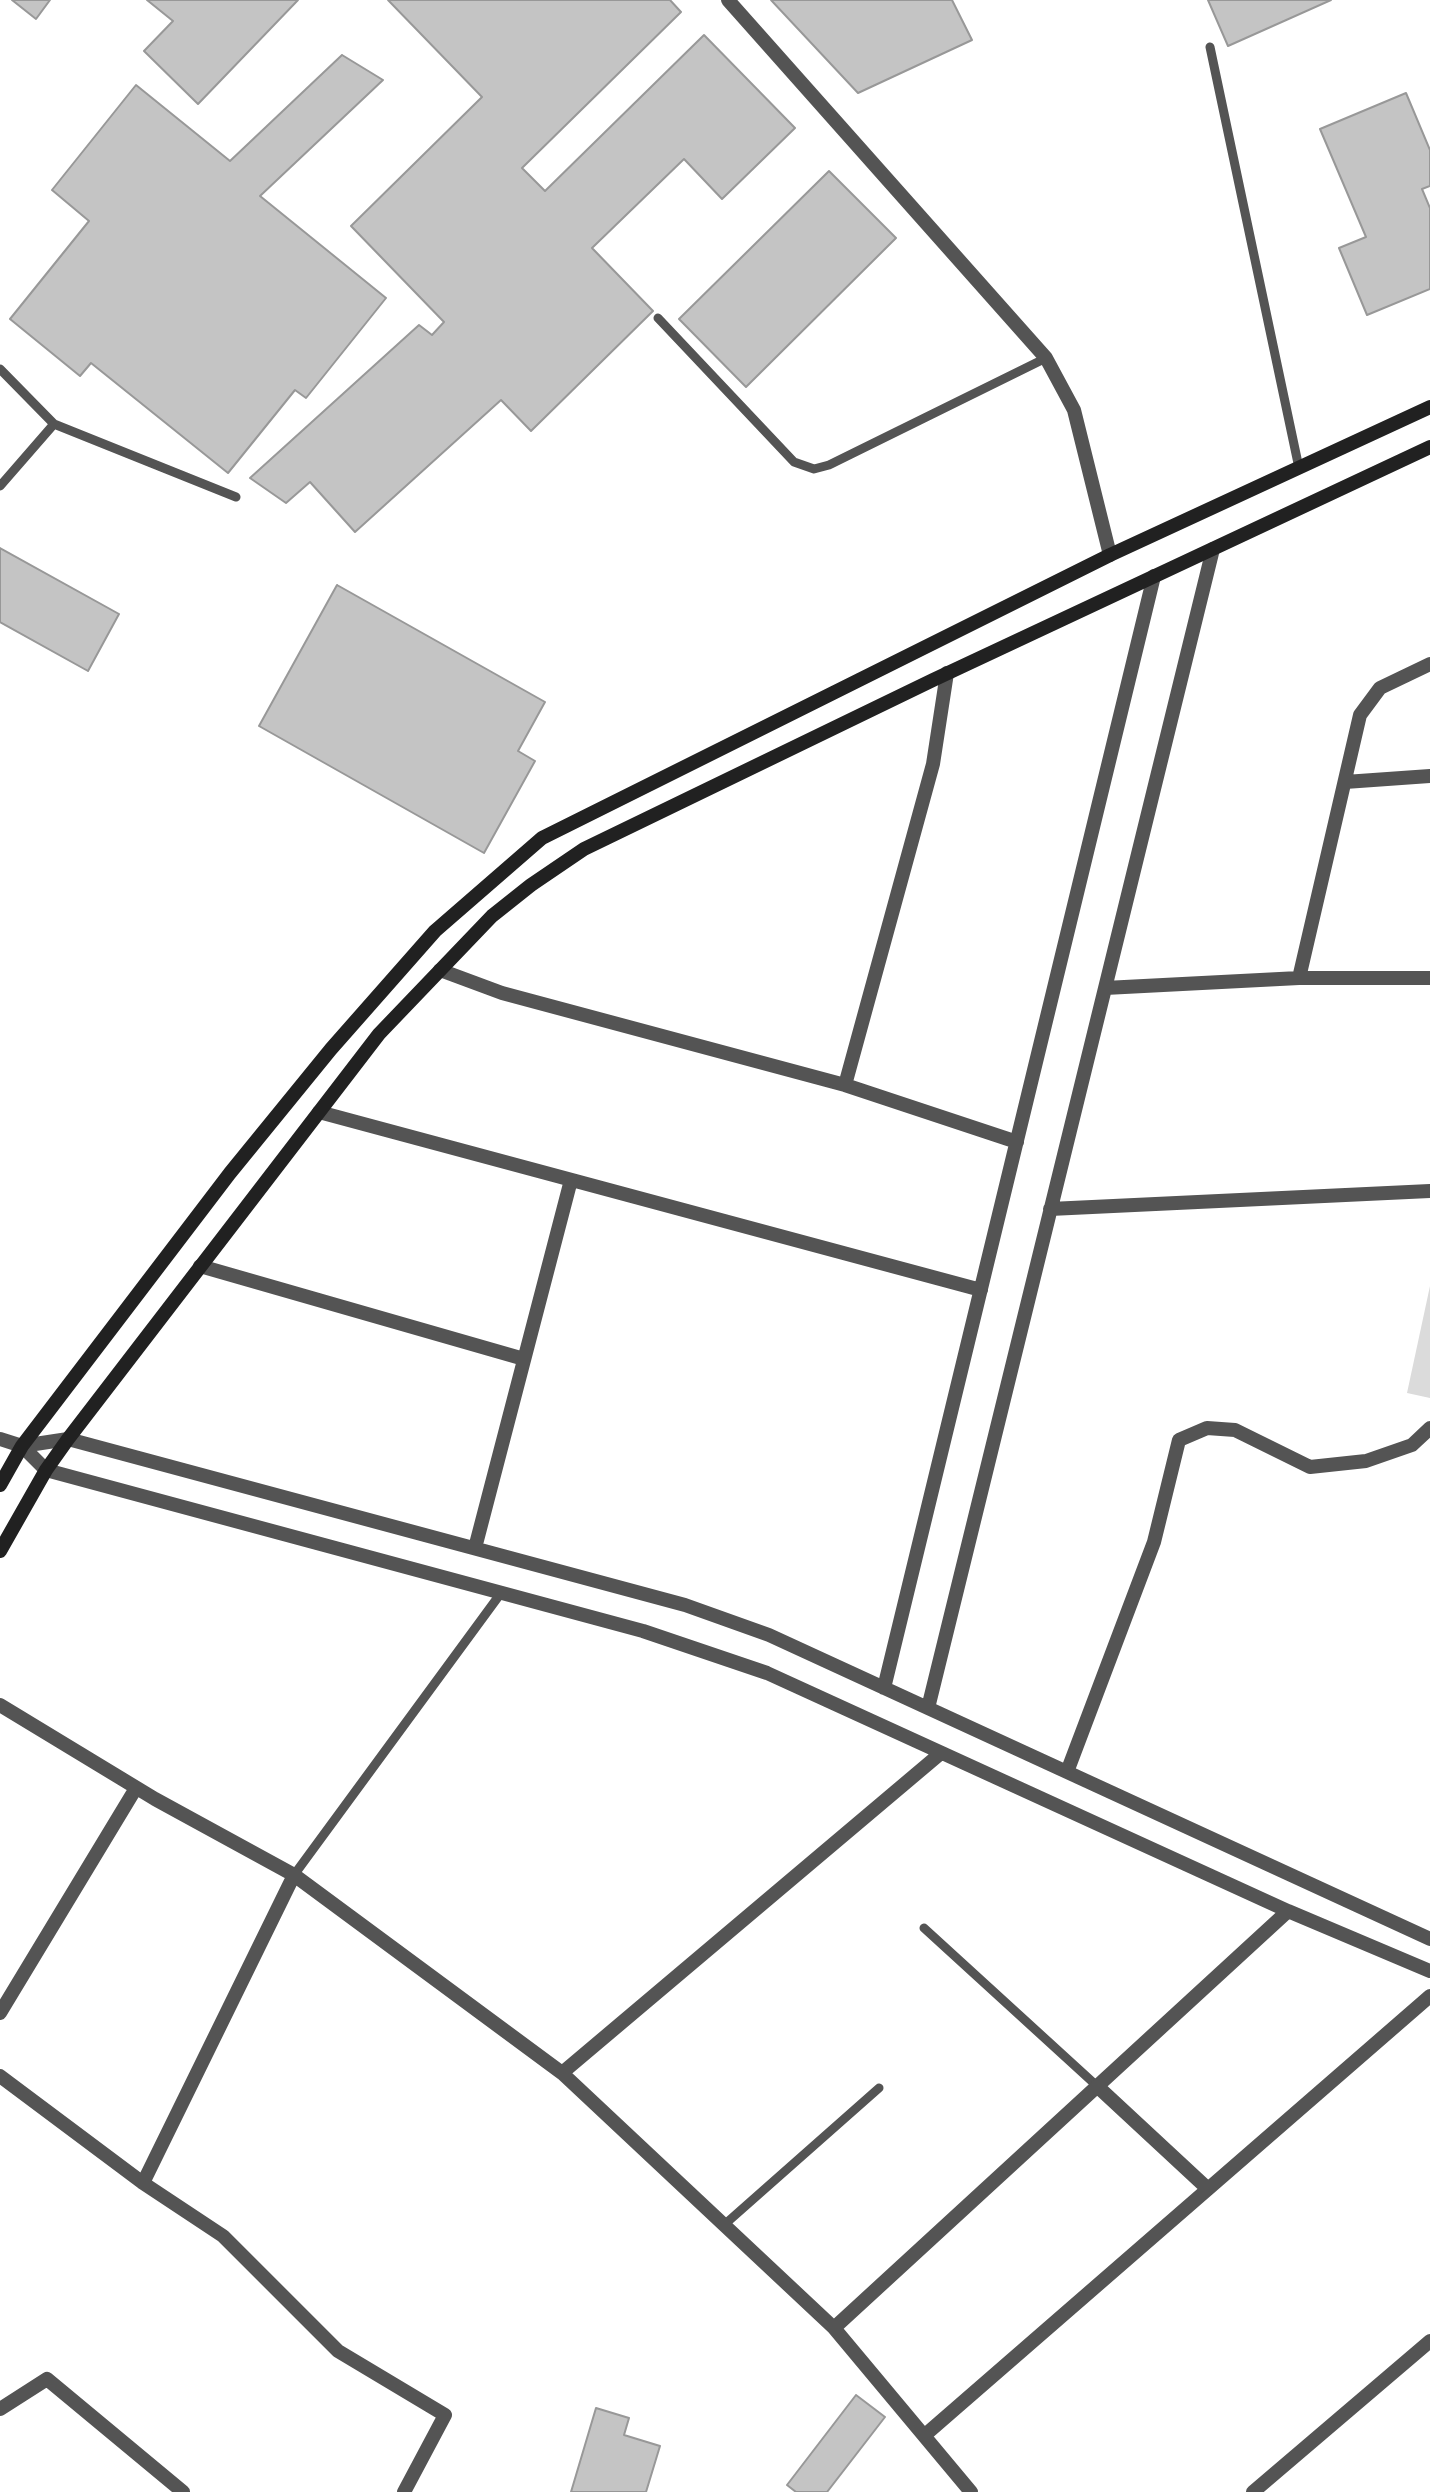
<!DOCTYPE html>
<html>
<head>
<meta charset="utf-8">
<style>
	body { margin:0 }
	canvas { display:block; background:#fff }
</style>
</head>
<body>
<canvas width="1430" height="2492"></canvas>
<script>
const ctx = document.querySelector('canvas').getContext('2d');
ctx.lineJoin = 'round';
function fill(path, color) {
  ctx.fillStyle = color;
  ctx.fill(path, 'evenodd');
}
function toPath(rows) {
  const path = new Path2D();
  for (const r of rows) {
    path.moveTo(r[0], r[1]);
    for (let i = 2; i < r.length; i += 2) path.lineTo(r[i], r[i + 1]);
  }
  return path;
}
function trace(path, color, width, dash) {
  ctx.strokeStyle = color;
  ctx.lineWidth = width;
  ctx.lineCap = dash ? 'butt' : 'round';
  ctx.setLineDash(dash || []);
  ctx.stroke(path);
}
const green = toPath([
	[1430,1286,1430,1398,1407,1393]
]);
const building = toPath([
	[12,0,50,0,36,19,12,0],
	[147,0,298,0,198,104,144,51,173,21,147,0],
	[388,0,670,0,681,12,522,168,545,191,704,35,795,128,722,199,684,159,592,248,653,311,531,431,501,400,355,532,310,482,286,503,250,478,419,325,432,335,444,322,351,226,482,97,388,0],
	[771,0,952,0,972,40,858,93,771,0],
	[1208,0,1331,0,1228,46,1208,0],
	[342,55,383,80,260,196,386,298,306,398,295,390,228,473,91,363,80,376,10,319,89,221,52,190,136,85,230,161,342,55],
	[1406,93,1430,150,1430,186,1422,189,1430,208,1430,289,1367,315,1339,248,1366,237,1320,129,1406,93],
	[829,171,896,238,746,387,679,319,829,171],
	[0,548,119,614,88,671,0,622,0,548],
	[337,585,545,702,518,751,535,761,484,853,259,726,337,585],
	[856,2395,885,2417,827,2492,796,2492,787,2485,856,2395],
	[596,2408,629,2418,624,2435,660,2446,646,2492,571,2492,596,2408]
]);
const lane = toPath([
	[1210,47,1299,468],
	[658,318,794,462,814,469,829,465,1046,358],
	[0,369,54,424,0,486],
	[54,424,236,497],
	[294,1875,501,1593],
	[924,1928,1097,2086],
	[724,2225,879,2088]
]);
const street = toPath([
	[728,0,1046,358,1074,410,1110,555],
	[1345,782,1430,776],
	[440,970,502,993,845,1085,1017,1142],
	[1299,978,1360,715,1380,688,1430,664],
	[1105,988,1299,978,1430,978],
	[845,1085,933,764,947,673],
	[319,1112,981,1290],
	[1050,1209,1430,1191],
	[200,1266,524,1359],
	[0,1439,22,1446,68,1439,685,1605,769,1635,1430,1939],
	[22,1446,46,1470,643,1631,767,1673,1288,1911,1430,1971],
	[475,1548,571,1180],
	[884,1688,1154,576],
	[0,1705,155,1799,294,1875,562,2073,834,2328,971,2492],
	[928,1708,1213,549],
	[1067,1772,1154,1542,1179,1440,1207,1428,1235,1430,1310,1467,1366,1461,1412,1445,1430,1428],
	[0,2013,136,1788],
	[562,2073,941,1753],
	[0,2076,143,2183,223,2236,338,2351,445,2415,404,2492],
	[1097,2086,1208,2189],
	[143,2183,294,1875],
	[834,2328,1288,1911],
	[0,2409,47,2379,183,2492],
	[925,2435,1430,1996],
	[1253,2492,1430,2341]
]);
const secondary = toPath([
	[0,1485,22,1446,230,1173,331,1049,435,931,542,838,1110,555,1430,407],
	[0,1551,46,1470,68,1439,379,1034,492,916,531,885,584,849,933,680,1430,447]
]);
fill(green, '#dbdbdb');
fill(building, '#c4c4c4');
trace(building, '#989898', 2);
trace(lane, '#545454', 9);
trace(street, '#545454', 14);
trace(secondary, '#212121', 14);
</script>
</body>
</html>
